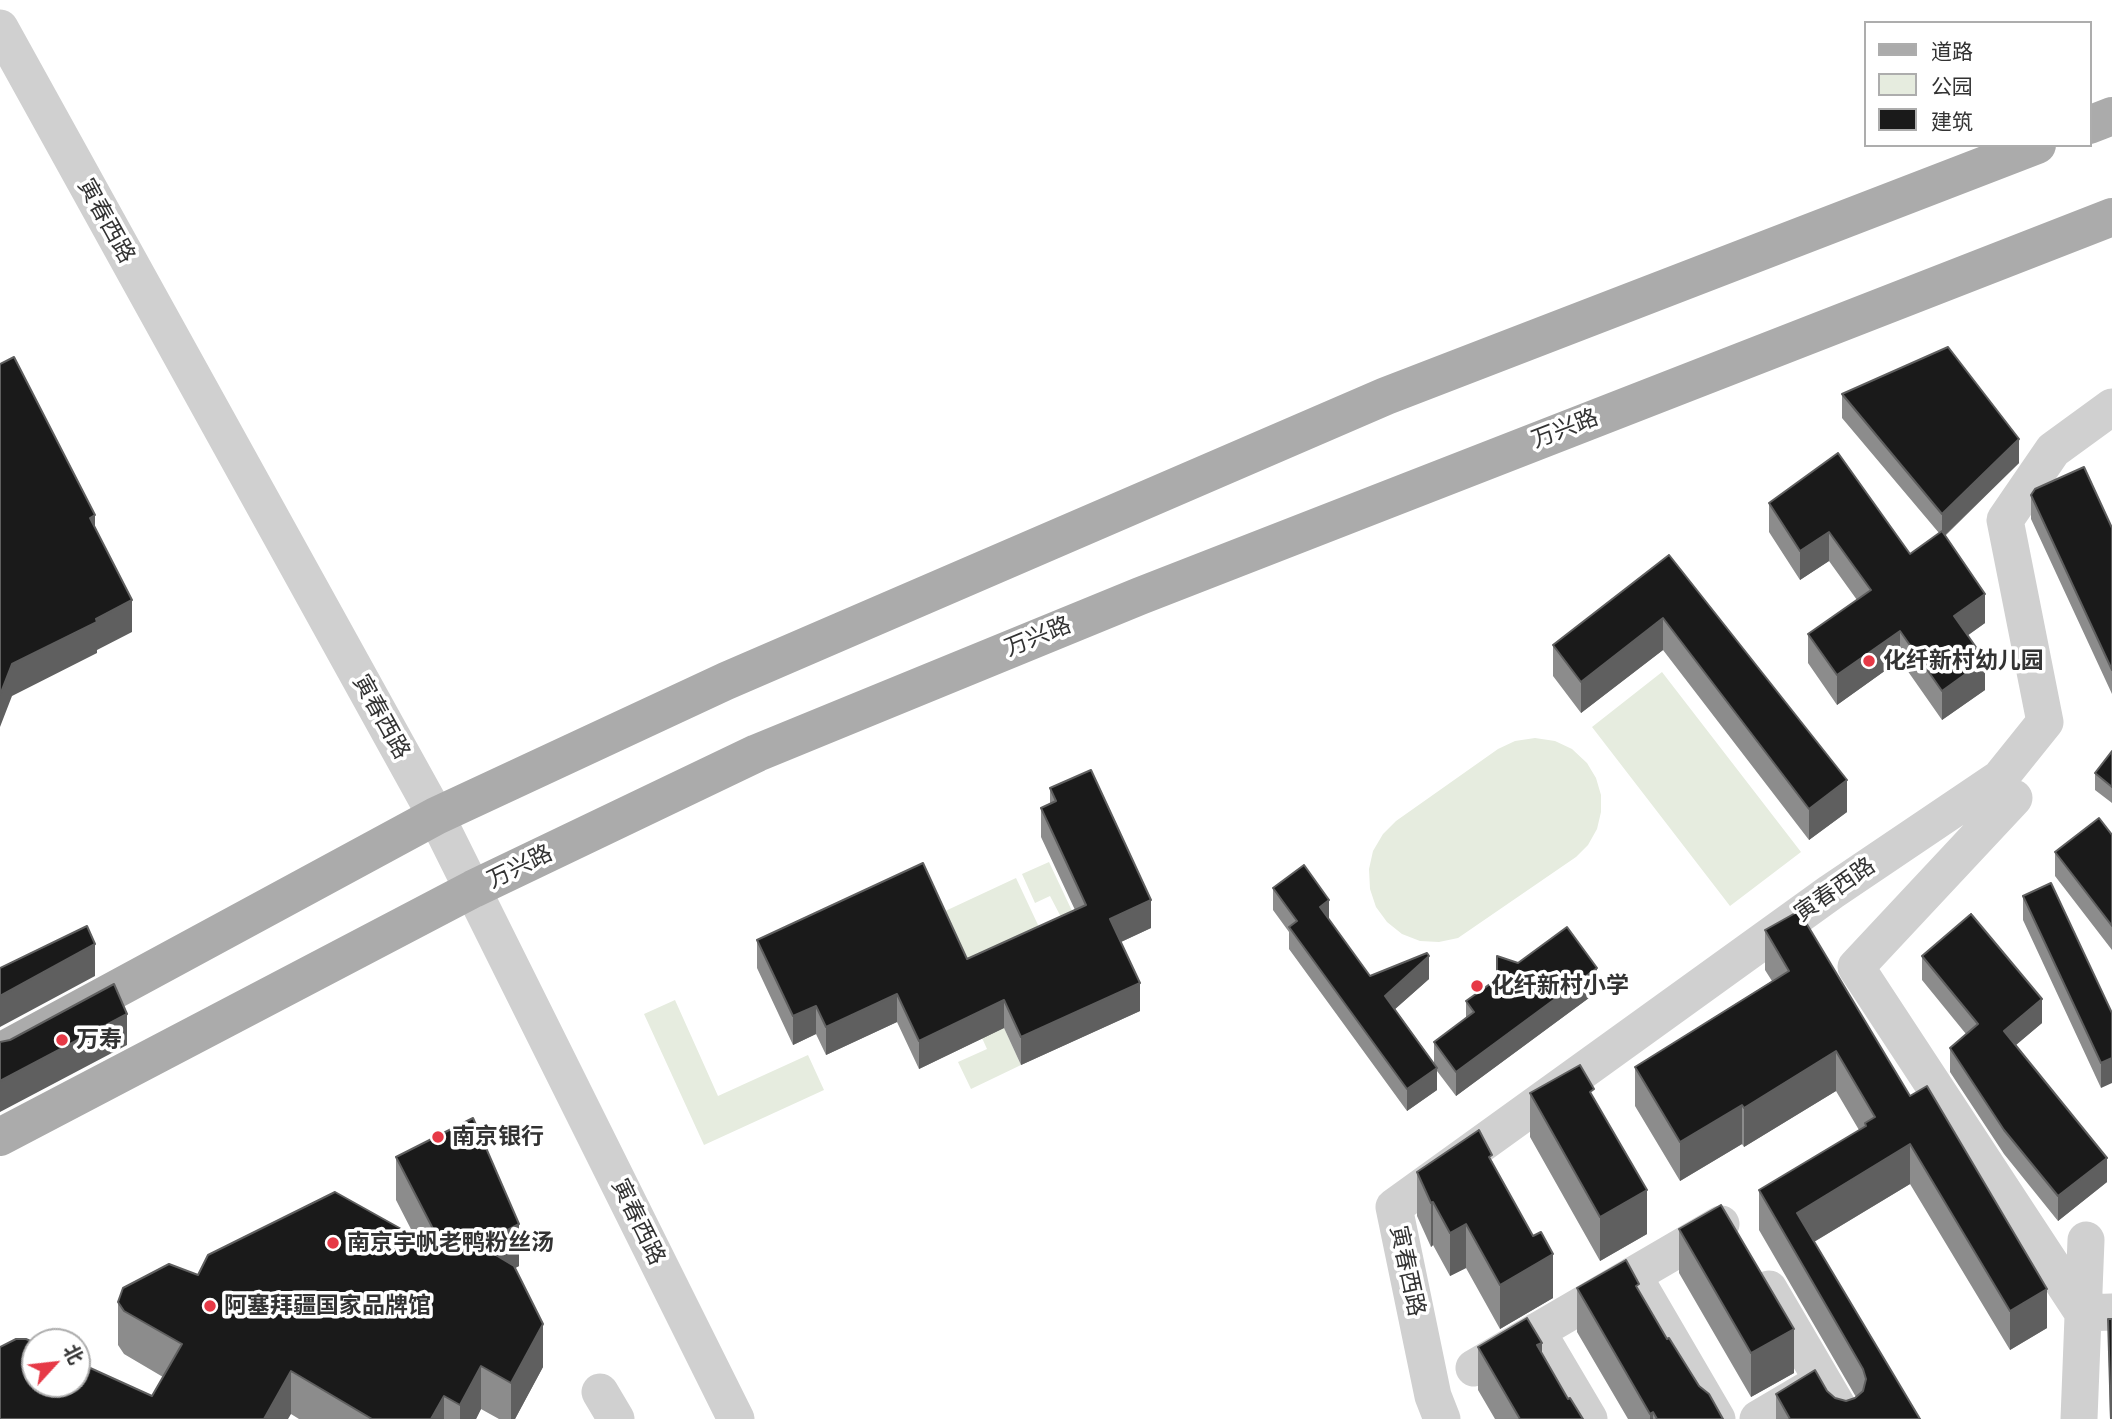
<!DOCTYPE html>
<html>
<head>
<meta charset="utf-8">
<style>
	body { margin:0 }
	#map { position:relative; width:2112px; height:1419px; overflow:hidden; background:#fff; font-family:Cabin,"Noto Sans SC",sans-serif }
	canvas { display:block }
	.legend { position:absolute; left:1864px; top:21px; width:228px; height:126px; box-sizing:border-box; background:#fff; border:2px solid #adadad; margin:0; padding:9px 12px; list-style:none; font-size:21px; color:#333 }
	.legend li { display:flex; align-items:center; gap:14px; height:35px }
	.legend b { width:35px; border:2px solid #adadad }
	.north { position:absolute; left:21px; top:1328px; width:70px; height:70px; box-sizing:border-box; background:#fff; border:2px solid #adadad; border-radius:50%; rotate:63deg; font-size:19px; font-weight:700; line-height:28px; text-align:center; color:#333 }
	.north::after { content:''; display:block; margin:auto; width:24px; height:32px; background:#e63946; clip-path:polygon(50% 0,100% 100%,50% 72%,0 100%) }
</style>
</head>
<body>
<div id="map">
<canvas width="2112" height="1419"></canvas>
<ul class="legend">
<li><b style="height:9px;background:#ababab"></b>道路</li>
<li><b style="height:19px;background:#e6ecdf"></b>公园</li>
<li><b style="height:19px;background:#1a1a1a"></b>建筑</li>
</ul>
<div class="north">北</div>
</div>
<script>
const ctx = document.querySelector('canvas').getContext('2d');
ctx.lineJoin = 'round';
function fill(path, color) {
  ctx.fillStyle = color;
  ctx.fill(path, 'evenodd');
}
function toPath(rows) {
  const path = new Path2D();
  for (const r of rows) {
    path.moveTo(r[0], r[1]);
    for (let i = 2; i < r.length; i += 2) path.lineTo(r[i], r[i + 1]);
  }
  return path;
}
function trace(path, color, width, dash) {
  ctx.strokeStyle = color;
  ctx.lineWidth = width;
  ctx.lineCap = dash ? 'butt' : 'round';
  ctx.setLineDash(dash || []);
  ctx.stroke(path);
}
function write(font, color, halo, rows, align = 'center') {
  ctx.font = font + ' Cabin,"Noto Sans SC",sans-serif';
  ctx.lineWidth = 7;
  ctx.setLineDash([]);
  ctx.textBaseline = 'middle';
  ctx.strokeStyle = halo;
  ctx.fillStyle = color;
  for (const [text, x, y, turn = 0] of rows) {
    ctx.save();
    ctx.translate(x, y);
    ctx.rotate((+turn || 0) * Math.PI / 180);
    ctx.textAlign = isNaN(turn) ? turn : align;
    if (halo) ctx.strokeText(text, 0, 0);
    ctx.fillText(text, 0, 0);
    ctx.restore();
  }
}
const green = toPath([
	[1662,672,1801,852,1730,906,1592,727],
	[1535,738,1555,741,1572,749,1587,763,1596,778,1601,795,1601,812,1597,829,1588,845,1576,857,1458,938,1439,942,1420,941,1402,934,1387,922,1376,907,1370,889,1369,869,1373,851,1383,834,1396,821,1498,749,1515,741],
	[1049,862,1073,913,1062,919,1050,896,1035,903,1022,874],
	[1016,878,1046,942,971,977,941,913],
	[990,997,1021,1065,971,1089,958,1062,987,1049,968,1007],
	[675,1000,718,1096,808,1055,824,1090,704,1145,644,1014]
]);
const minor = toPath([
	[0,28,436,816,736,1419],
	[2014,798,1856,967,2083,1313,2112,1312],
	[1633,1275,1717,1419],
	[1769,1289,1845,1419],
	[1537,1331,1589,1419],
	[1474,1368,1721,1224],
	[600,1392,616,1419],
	[1442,1419,1433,1396,1394,1207,1831,892,2000,778,2045,722,2005,520,2053,450,2112,407],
	[1758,1419,1819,1383],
	[2079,1419,2086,1240]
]);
const major = toPath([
	[2089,125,2112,116],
	[0,1052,436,816,726,681,1386,396,2037,145],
	[0,1137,473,889,757,753,1140,596,2112,217]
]);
const wall = toPath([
	[1842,394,2019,463,1945,536,1985,623,1967,636,1985,690,1942,720,1900,660,1837,705,1808,663,1808,634,1857,600,1829,561,1800,580,1769,532,1769,503,1910,554,1939,533,1842,418],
	[2031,495,2112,528,2112,694,2031,519],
	[1669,555,1847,812,1809,840,1663,650,1581,713,1553,676,1553,645],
	[2112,751,2112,803,2095,790,2095,773],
	[1050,788,1151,928,1121,942,1140,1011,1021,1065,1004,1028,919,1069,897,1022,826,1055,816,1034,793,1045,757,968,757,940,967,959,1075,910,1041,837,1041,808,1050,804],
	[2112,835,2112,950,2055,876,2055,852],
	[1273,888,1329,920,1370,976,1429,979,1395,1009,1434,1063,1434,1042,1466,1018,1466,1001,1597,992,1456,1096,1437,1071,1437,1090,1407,1111,1289,949,1289,932,1273,910],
	[2023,896,2112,1013,2101,1088,2023,920],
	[1765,930,2047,1328,2010,1350,1910,1184,1814,1242,1920,1419,1776,1419,1776,1394,1827,1391,1835,1398,1846,1401,1856,1397,1759,1230,1759,1190,1859,1130,1836,1091,1744,1147,1742,1144,1680,1181,1635,1106,1635,1067,1772,981,1765,970],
	[1922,956,2042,1023,2016,1045,2107,1182,2058,1221,2004,1154,1950,1072,1950,1048,1966,1034,1922,980],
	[1530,1093,1594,1098,1647,1234,1600,1261,1530,1137],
	[396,1157,519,1266,515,1268,543,1367,515,1419,499,1419,481,1409,476,1419,299,1419,291,1414,152,1396,163,1377,124,1354,118,1345,118,1302,198,1275,415,1237,396,1200],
	[1492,1161,1553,1298,1500,1329,1466,1268,1450,1276,1433,1245,1431,1247,1417,1216,1417,1172],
	[1679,1229,1794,1373,1751,1397,1679,1273],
	[1577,1288,1639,1292,1667,1339,1723,1419,1628,1419,1577,1332],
	[2108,1319,2112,1419,2110,1419],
	[1478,1347,1542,1354,1568,1399,1583,1419,1495,1419,1478,1390]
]);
const shadedWall = toPath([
	[2019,439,2019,463,1942,538,1942,514],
	[95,515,95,547,90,518],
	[1829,532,1829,561,1800,580,1800,551],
	[1985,594,1985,623,1954,645,1954,616],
	[132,600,132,632,97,650,97,653,12,696,0,727,0,695,12,664],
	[1663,618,1663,650,1581,713,1581,682],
	[1900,631,1900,660,1837,705,1837,675],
	[1985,660,1985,690,1942,720,1942,691],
	[1847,780,1847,812,1809,840,1809,809],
	[1151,900,1151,928,1110,947,1110,919],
	[1329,900,1329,922,1320,907],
	[95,944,95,976,0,1027,0,996],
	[1429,956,1429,979,1385,1018,1385,996],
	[1597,968,1597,992,1456,1096,1456,1072],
	[1140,983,1140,1011,1021,1065,1021,1037],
	[897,994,897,1022,826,1055,826,1027],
	[2042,999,2042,1023,2004,1055,2004,1031],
	[1004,1000,1004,1028,919,1069,919,1041],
	[816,1006,816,1034,793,1045,793,1016],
	[127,1014,127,1045,0,1112,0,1081],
	[1836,1051,1836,1091,1744,1147,1744,1108],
	[2112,1058,2112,1083,2101,1088,2101,1063],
	[1437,1068,1437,1090,1407,1111,1407,1089],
	[1742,1105,1742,1144,1680,1181,1680,1142],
	[1910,1144,1910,1184,1797,1252,1797,1213],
	[2107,1158,2107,1182,2058,1221,2058,1196],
	[1647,1190,1647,1234,1600,1261,1600,1217],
	[1433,1202,1433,1245,1431,1247,1431,1203],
	[519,1224,519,1266,479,1288,479,1245],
	[1466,1224,1466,1268,1450,1276,1450,1233],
	[1553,1254,1553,1298,1500,1329,1500,1285],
	[2047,1289,2047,1328,2010,1350,2010,1311],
	[543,1324,543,1367,515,1419,511,1419,511,1383],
	[1794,1329,1794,1373,1751,1397,1751,1353],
	[1542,1343,1542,1387,1537,1345],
	[481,1366,481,1409,476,1419,460,1419,460,1405],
	[291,1371,291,1414,288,1419,264,1419],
	[444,1396,444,1419,431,1419],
	[1653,1412,1653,1419,1650,1419,1650,1414]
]);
const building = toPath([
	[1948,347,2019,439,1942,514,1842,394,1948,347],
	[14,357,95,515,90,518,132,600,96,619,97,622,12,664,0,695,0,364,14,357],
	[1838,453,1910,554,1942,531,1985,594,1954,616,1985,660,1942,691,1900,631,1837,675,1808,634,1871,590,1829,532,1800,551,1769,503,1838,453],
	[2084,467,2112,528,2112,670,2031,495,2035,489,2084,467],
	[1669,555,1847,780,1809,809,1663,618,1581,682,1553,645,1669,555],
	[2112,751,2112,787,2095,773,2112,751],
	[1091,770,1151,900,1110,919,1140,983,1021,1037,1004,1000,919,1041,897,994,826,1027,816,1006,793,1016,757,940,923,863,967,959,1086,905,1041,808,1056,801,1050,788,1091,770],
	[2099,818,2112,835,2112,926,2055,852,2099,818],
	[1304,865,1329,900,1320,907,1370,976,1427,953,1429,956,1385,996,1437,1068,1407,1089,1289,927,1297,921,1273,888,1304,865],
	[2051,883,2112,1013,2112,1058,2101,1063,2023,896,2051,883],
	[1799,911,1910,1096,1927,1086,2047,1289,2010,1311,1910,1144,1797,1213,1920,1419,1790,1419,1776,1394,1815,1370,1827,1391,1835,1398,1846,1401,1855,1398,1863,1391,1866,1379,1863,1369,1759,1190,1866,1126,1865,1123,1875,1117,1836,1051,1744,1108,1742,1105,1680,1142,1635,1067,1789,971,1765,930,1799,911],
	[1971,914,2042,999,2004,1031,2107,1158,2058,1196,2004,1130,1950,1048,1978,1024,1922,956,1971,914],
	[87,926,95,944,0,996,0,968,87,926],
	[1567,927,1597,968,1456,1072,1434,1042,1474,1012,1466,1001,1497,979,1497,956,1518,963,1567,927],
	[114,984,127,1014,0,1081,0,1042,10,1040,114,984],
	[1580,1065,1594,1089,1590,1092,1647,1190,1600,1217,1530,1093,1580,1065],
	[473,1118,519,1224,479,1245,514,1266,543,1324,511,1383,481,1366,460,1405,444,1396,431,1419,372,1419,291,1371,264,1419,0,1419,0,1347,16,1339,26,1339,35,1343,35,1384,77,1384,77,1362,152,1396,182,1344,124,1311,118,1302,123,1288,169,1264,198,1275,208,1255,335,1192,446,1254,396,1157,473,1118],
	[1479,1130,1492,1155,1489,1157,1533,1236,1541,1232,1553,1254,1500,1285,1466,1224,1450,1233,1433,1202,1431,1203,1417,1172,1479,1130],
	[1721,1205,1794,1329,1751,1353,1679,1229,1721,1205],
	[1626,1260,1639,1284,1636,1286,1667,1339,1669,1338,1699,1386,1709,1394,1723,1419,1657,1419,1653,1412,1650,1414,1577,1288,1626,1260],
	[1527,1318,1542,1343,1537,1345,1568,1399,1570,1398,1583,1419,1520,1419,1478,1347,1527,1318],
	[2108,1319,2112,1319,2112,1419,2111,1419,2108,1319]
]);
const markers = [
	[1869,661,7,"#e63946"],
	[1477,986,7,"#e63946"],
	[62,1040,7,"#e63946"],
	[438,1137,7,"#e63946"],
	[333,1243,7,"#e63946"],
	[210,1306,7,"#e63946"]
];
const streetNames = [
	["寅春西路",106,221,61],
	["万兴路",1565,429,-21],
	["万兴路",1038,637,-22],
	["寅春西路",381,717,61],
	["万兴路",520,867,-26],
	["寅春西路",1835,890,-35],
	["寅春西路",638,1222,64],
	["寅春西路",1407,1271,78]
];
const poiNames = [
	["化纤新村幼儿园",1883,661],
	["化纤新村小学",1491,986],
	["万寿",76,1040],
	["南京银行",452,1137],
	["南京宇帆老鸭粉丝汤",347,1243],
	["阿塞拜疆国家品牌馆",224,1306]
];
fill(green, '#e6ecdf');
trace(minor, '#d0d0d0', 37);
trace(major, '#ababab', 38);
fill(wall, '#8c8c8c');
fill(shadedWall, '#5f5f5f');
fill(building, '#1a1a1a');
trace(building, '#5f5f5f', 2);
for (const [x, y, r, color] of markers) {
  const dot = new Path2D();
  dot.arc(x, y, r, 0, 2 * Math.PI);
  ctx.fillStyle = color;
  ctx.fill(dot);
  trace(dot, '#fff', 2.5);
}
write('23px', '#333', '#fff', streetNames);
write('bold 23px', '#333', '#fff', poiNames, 'left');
</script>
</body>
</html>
